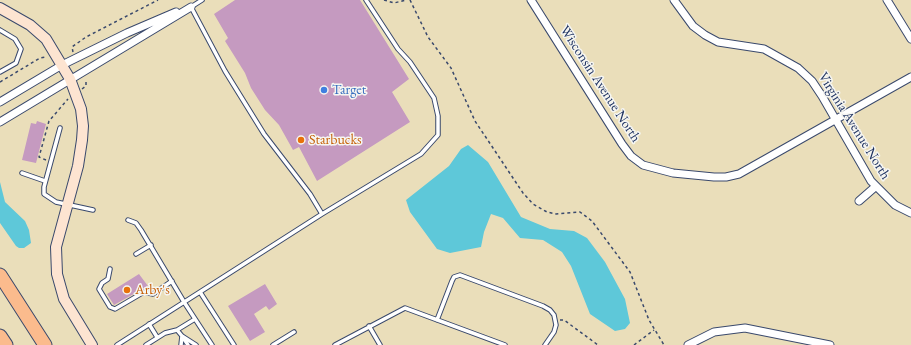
<!DOCTYPE html>
<html>
<head>
<meta charset="utf-8">
<style>
	body { margin:0 }
	canvas { display:block; background:#eadeba }
</style>
</head>
<body>
<canvas width="911" height="345"></canvas>
<script>
const ctx = document.querySelector('canvas').getContext('2d');
ctx.lineJoin = 'round';
function fill(path, color) {
  ctx.fillStyle = color;
  ctx.fill(path, 'evenodd');
}
function toPath(rows) {
  const path = new Path2D();
  for (const r of rows) {
    path.moveTo(r[0], r[1]);
    for (let i = 2; i < r.length; i += 2) path.lineTo(r[i], r[i + 1]);
  }
  return path;
}
function trace(path, color, width, dash) {
  ctx.strokeStyle = color;
  ctx.lineWidth = width;
  ctx.lineCap = dash ? 'butt' : 'round';
  ctx.setLineDash(dash || []);
  ctx.stroke(path);
}
function write(font, color, halo, rows, align = 'center') {
  ctx.font = font + ' "EB Garamond",serif';
  ctx.lineWidth = 3;
  ctx.setLineDash([]);
  ctx.textBaseline = 'middle';
  ctx.strokeStyle = halo;
  ctx.fillStyle = color;
  for (const [text, x, y, turn = 0] of rows) {
    ctx.save();
    ctx.translate(x, y);
    ctx.rotate((+turn || 0) * Math.PI / 180);
    ctx.textAlign = isNaN(turn) ? turn : align;
    if (halo) ctx.strokeText(text, 0, 0);
    ctx.fillText(text, 0, 0);
    ctx.restore();
  }
}
const water = toPath([
	[468,145,488,162,521,217,550,229,574,231,587,238,605,262,625,299,630,323,625,329,615,331,590,314,571,266,562,252,543,240,520,238,503,218,491,214,484,232,481,247,450,253,437,249,410,212,406,200,449,166,461,149],
	[0,182,5,202,25,221,29,230,31,243,24,248,19,248,16,246,0,223]
]);
const building = toPath([
	[235,0,360,0,409,79,392,92,410,122,317,181,299,147,293,150,279,125,265,110,251,88,245,73,225,41,228,38,214,14],
	[37,121,46,124,36,163,22,160,31,123,36,124],
	[139,274,148,286,114,305,107,294],
	[265,284,277,304,269,310,266,306,254,314,265,332,250,341,228,306]
]);
const path = toPath([
	[384,0,394,3,406,0],
	[410,0,428,37,451,68,475,121,523,193,533,204,547,212,556,214,580,212,592,221,630,272,649,320,664,345],
	[73,52,72,47,86,37,158,0],
	[0,82,40,58,46,57],
	[82,89,86,86,86,79],
	[46,160,39,157,49,121,68,99],
	[560,320,564,320,598,345],
	[634,345,654,330]
]);
const lane = toPath([
	[0,30,15,39,21,49,16,63,0,72],
	[60,128,44,187,44,194,56,202,93,210],
	[22,173,45,181],
	[322,214,421,154,438,135,438,116,434,98,410,62,398,49,366,0],
	[128,220,136,223,141,230,184,302,212,345],
	[136,254,151,245],
	[110,269,108,279,102,283,99,289,110,307,115,309,144,292,153,294,172,281],
	[200,292,234,345],
	[437,320,452,281,454,277,460,275,543,306,550,310,554,315,556,325,554,332,545,345],
	[149,324,157,337],
	[369,326,380,345],
	[177,330,182,336,196,345],
	[184,339,188,345],
	[117,345,322,214,310,194,264,134,225,71,191,7,202,0],
	[146,345,165,333,177,330,195,319],
	[181,345,182,336],
	[273,345,294,332],
	[335,345,405,308,505,345]
]);
const street = toPath([
	[531,0,622,144,631,156,643,165,673,173,714,177,726,177,739,174,911,77],
	[674,0,693,26,705,35,718,42,764,49,798,68,812,81,822,96,871,181,895,205,911,213],
	[887,0,911,39],
	[0,102,62,65,127,33,176,12],
	[0,122,191,7],
	[859,201,875,187],
	[688,345,714,332,745,328,830,345]
]);
const secondary = toPath([
	[0,8,30,25,46,39,70,79,81,109,83,126,82,140,78,166,56,247,57,274,64,299,92,345]
]);
const highway = toPath([
	[0,275,45,345],
	[0,336,6,345]
]);
const markers = [
	[324,90,4,"#3f7fe0"],
	[301,140,4,"#e8710a"],
	[127,290,4,"#e8710a"]
];
const streetNames = [
	["Wisconsin Avenue North",600,84,57],
	["Virginia Avenue North",854,126,58]
];
const shopNames = [
	["Target",332,90]
];
const foodNames = [
	["Starbucks",309,140],
	["Arby's",135,290]
];
fill(water, '#5ec8d9');
fill(building, '#c59ac0');
trace(lane, '#3a496c', 5.5);
trace(street, '#3a496c', 9);
trace(secondary, '#3a496c', 12);
trace(highway, '#3a496c', 15);
trace(path, '#3a496c', 1.5, [3, 3]);
trace(lane, '#fff', 3.5);
trace(street, '#fff', 7);
trace(secondary, '#fde4d1', 10);
trace(highway, '#fbbb8d', 13);
for (const [x, y, r, color] of markers) {
  const dot = new Path2D();
  dot.arc(x, y, r, 0, 2 * Math.PI);
  ctx.fillStyle = color;
  ctx.fill(dot);
  trace(dot, '#f6f6f2', 1.5);
}
write('14px', '#1b2f5e', '#f6f6f2', streetNames);
write('14px', '#366cbe', '#f6f6f2', shopNames, 'left');
write('14px', '#c56008', '#f6f6f2', foodNames, 'left');
</script>
</body>
</html>
